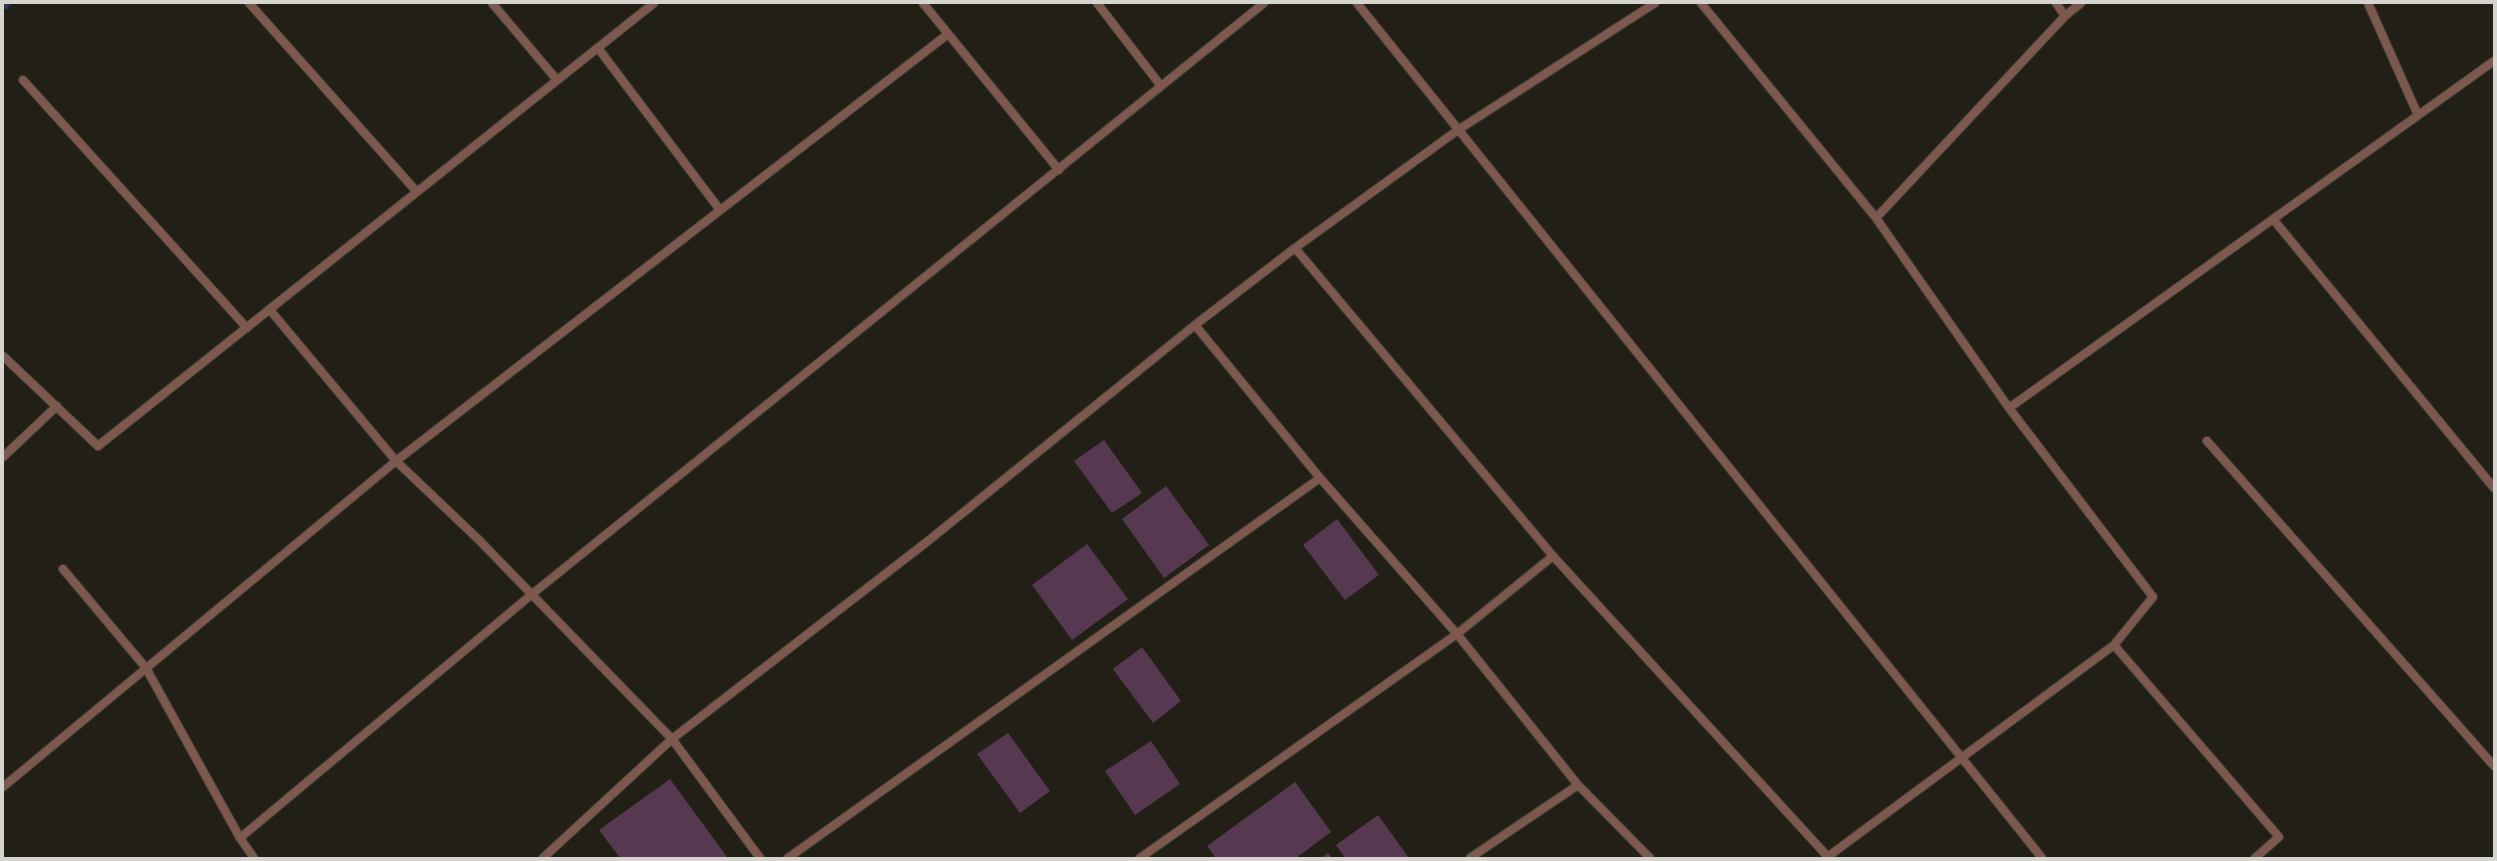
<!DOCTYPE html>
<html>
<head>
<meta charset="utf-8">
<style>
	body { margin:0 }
	#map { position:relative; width:2497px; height:861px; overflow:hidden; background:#222016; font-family:Rubik,sans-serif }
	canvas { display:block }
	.frame { position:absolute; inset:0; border:4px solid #d5d4ce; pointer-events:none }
</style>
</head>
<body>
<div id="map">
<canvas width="2497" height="861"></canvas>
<div class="frame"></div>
</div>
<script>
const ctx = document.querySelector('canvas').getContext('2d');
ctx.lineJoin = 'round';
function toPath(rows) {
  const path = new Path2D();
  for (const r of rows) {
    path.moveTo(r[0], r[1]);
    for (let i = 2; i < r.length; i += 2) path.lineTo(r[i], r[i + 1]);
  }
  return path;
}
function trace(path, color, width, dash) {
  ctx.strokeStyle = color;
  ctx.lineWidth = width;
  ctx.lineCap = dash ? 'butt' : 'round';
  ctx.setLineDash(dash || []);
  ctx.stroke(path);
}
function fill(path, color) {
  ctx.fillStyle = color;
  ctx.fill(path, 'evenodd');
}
const stream = toPath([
	[3,4,4,3]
]);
const building = toPath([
	[1104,440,1142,493,1112,513,1074,461],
	[1166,486,1209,545,1164,578,1122,519],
	[1337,519,1379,575,1345,600,1303,545],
	[1087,544,1128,599,1072,640,1032,585],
	[1142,647,1181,701,1153,723,1113,669],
	[1008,733,1050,791,1020,813,977,754],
	[1151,741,1180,784,1135,815,1105,771],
	[670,779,727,857,726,858,620,858,599,830],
	[1295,782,1331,832,1296,858,1216,858,1207,846],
	[1378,815,1409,858,1345,858,1336,845],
	[1328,853,1332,858,1321,858]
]);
const minor = toPath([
	[249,3,417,192],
	[492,3,557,80],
	[923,3,1059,170],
	[1097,3,1161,86],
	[1357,3,2042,858],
	[1701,3,1876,218,2009,408,2153,597,2114,645,1826,858],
	[2056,3,2065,16],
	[2368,3,2418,115],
	[598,48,720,210],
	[23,80,247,328],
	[1876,218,2065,16,2081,3],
	[2273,219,2494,488],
	[1295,248,1553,556,1828,857],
	[270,310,396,461,479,540,672,739,760,858],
	[1195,325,1320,478,1457,634,1578,785,1650,858],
	[3,356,98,446,654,3],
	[2009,408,2494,61],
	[2207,441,2494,766],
	[3,457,57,406],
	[63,569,146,668,240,838,254,858],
	[2114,645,2279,837,2255,858],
	[3,787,396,461,948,34],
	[240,838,531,595,1264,3],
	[543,858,672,739,928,541,1195,325,1295,248,1458,130,1655,3],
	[788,858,1320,478],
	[1140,858,1457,634,1553,556],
	[1470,858,1578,785]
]);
trace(stream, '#293854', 12);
fill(building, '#563950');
trace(minor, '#3f3d33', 10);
trace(minor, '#7d584e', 8);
</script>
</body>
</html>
